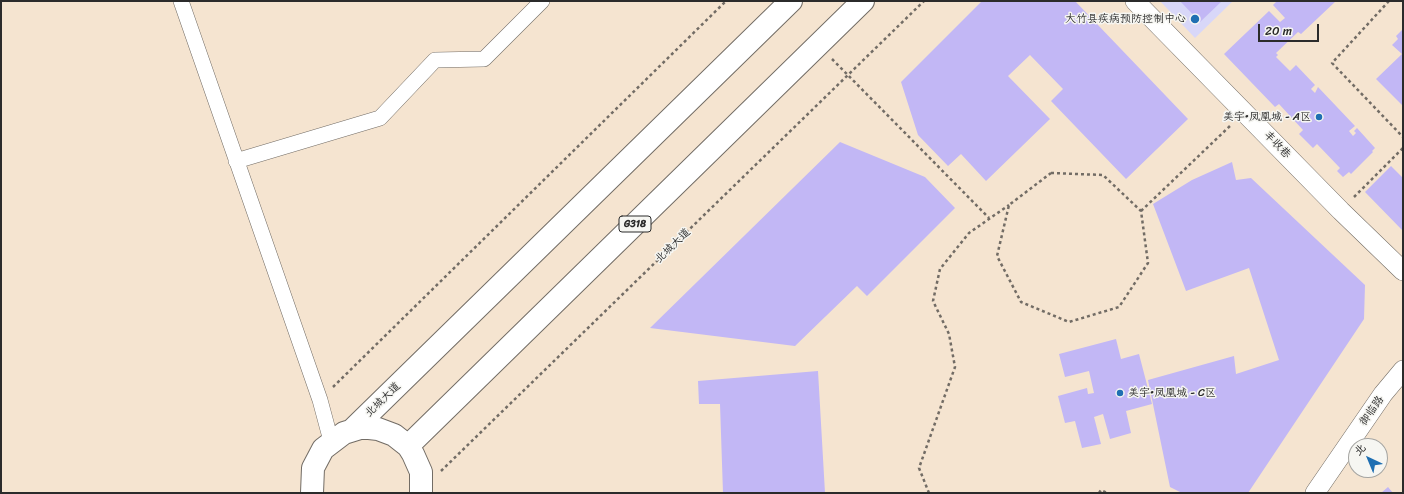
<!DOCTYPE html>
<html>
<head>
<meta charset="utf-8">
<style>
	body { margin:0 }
	#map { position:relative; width:1404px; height:494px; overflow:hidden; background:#f5e4d0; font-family:Sriracha,"LXGW WenKai TC",sans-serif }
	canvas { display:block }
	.frame { position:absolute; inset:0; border:2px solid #2b2b2b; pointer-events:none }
	.north { position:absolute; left:1348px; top:438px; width:40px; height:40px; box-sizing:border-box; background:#f6f6f2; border:1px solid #a5a5a2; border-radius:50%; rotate:316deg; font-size:11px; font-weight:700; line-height:16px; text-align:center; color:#2b2b2b }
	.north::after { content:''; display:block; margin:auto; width:14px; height:18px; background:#1f6fb2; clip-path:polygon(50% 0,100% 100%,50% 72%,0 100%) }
	.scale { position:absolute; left:1258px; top:24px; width:61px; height:18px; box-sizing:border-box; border:2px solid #2b2b2b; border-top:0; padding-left:5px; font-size:12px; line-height:14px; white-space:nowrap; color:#2b2b2b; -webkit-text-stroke:3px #f6f6f2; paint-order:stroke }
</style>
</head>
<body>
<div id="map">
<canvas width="1404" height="494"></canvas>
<div class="frame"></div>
<div class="north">北</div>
<div class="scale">20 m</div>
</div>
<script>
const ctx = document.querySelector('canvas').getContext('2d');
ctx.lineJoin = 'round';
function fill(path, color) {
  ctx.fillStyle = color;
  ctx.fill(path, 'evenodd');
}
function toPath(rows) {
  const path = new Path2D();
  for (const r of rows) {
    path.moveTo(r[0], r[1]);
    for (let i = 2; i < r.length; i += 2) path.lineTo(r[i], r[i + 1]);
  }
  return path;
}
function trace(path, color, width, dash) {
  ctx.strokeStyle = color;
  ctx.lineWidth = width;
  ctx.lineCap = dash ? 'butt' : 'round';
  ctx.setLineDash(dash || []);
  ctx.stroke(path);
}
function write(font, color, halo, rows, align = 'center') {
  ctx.font = font + ' Sriracha,"LXGW WenKai TC",sans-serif';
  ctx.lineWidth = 3;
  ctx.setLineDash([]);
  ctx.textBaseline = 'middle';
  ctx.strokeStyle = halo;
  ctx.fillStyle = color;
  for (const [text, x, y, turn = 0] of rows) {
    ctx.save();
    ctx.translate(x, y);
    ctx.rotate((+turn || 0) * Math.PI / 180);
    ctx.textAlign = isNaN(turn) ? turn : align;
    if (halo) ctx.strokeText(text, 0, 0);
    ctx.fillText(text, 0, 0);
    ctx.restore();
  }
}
const built = toPath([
	[1160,1,1233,1,1195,38]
]);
const building = toPath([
	[982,1,1075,1,1188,119,1126,179,1051,101,1063,89,1030,55,1008,76,1050,119,986,181,961,154,948,166,918,135,901,82],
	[1180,1,1222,1,1200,22],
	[1277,1,1336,1,1301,34,1298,32,1276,53,1278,55,1276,57,1290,71,1296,65,1315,85,1311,89,1315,93,1318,87,1355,126,1349,131,1353,136,1356,133,1354,131,1357,128,1375,148,1372,151,1373,152,1351,174,1349,172,1343,177,1337,171,1340,168,1317,144,1313,148,1299,134,1303,130,1279,104,1275,107,1224,54,1269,11,1280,22,1285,18,1273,5],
	[1403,29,1403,106,1376,79,1402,54,1392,45,1398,39,1396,36],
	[840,142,925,177,955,208,867,296,857,286,795,346,650,328],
	[1232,162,1236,180,1251,178,1365,285,1364,319,1248,493,1182,493,1170,487,1148,380,1234,356,1236,374,1279,360,1249,268,1186,291,1153,204,1192,180],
	[1391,166,1403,178,1403,231,1365,192],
	[1116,339,1121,359,1139,354,1152,404,1126,411,1131,433,1110,439,1103,414,1094,417,1101,444,1082,448,1075,421,1065,423,1058,396,1087,388,1088,394,1094,393,1089,371,1065,377,1059,354],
	[818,371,825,493,723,493,720,404,699,404,698,381],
	[1388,487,1393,493,1381,493]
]);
const path = toPath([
	[1389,1,1332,63,1403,137],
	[832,59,989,218],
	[1051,173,1103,175,1141,211,1148,263,1119,307,1069,322,1021,302,997,256,1009,205,1051,173],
	[1354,197,1403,148],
	[1141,211,1231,125],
	[333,387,726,1],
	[441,471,924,1],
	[929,493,919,468,955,367,949,334,933,301,940,269,969,233,1009,205],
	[1099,493,1101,490,1107,493]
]);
const minor = toPath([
	[181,1,320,400,331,441],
	[236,161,380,118,435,60,484,59,542,1]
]);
const tertiary = toPath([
	[1135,1,1341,211,1403,271],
	[1315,493,1383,394,1403,370]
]);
const trunk = toPath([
	[352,430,791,1],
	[408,446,863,1],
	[312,493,313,468,323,449,344,433,360,428,369,428,378,429,394,435,408,446,413,454,421,472,421,493]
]);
const markers = [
	[1195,19,5,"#1f6fb2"],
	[1319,117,4,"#1f6fb2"],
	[1120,393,4,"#1f6fb2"]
];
const shields = [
	[635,224,32]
];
const shieldNames = [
	["G318",635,224]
];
const poiNames = [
	["大竹县疾病预防控制中心",1186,19],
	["美宇•凤凰城 - A区",1311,117],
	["美宇•凤凰城 - C区",1128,393,"left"]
];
const streetNames = [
	["丰收巷",1277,145,46],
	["北城大道",673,246,-44],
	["北城大道",383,400,-44],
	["御临路",1372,411,-55]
];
fill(built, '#d8d7f8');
fill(building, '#c2b7f5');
trace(minor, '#726c65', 16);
trace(tertiary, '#726c65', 20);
trace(trunk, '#726c65', 24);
trace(path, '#726c65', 2.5, [3, 3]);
trace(minor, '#fff', 15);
trace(tertiary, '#fff', 19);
trace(trunk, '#fff', 22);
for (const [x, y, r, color] of markers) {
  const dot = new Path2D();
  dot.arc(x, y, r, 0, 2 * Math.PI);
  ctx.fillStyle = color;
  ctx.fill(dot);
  trace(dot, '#f6f6f2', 1.5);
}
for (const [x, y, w] of shields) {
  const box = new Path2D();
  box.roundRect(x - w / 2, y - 8, w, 16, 3);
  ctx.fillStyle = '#f6f6f2';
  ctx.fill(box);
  trace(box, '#2b2b2b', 1);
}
write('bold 10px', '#2b2b2b', null, shieldNames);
write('11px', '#2b2b2b', '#f6f6f2', poiNames, 'right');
write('11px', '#2b2b2b', '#f6f6f2', streetNames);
</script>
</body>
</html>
